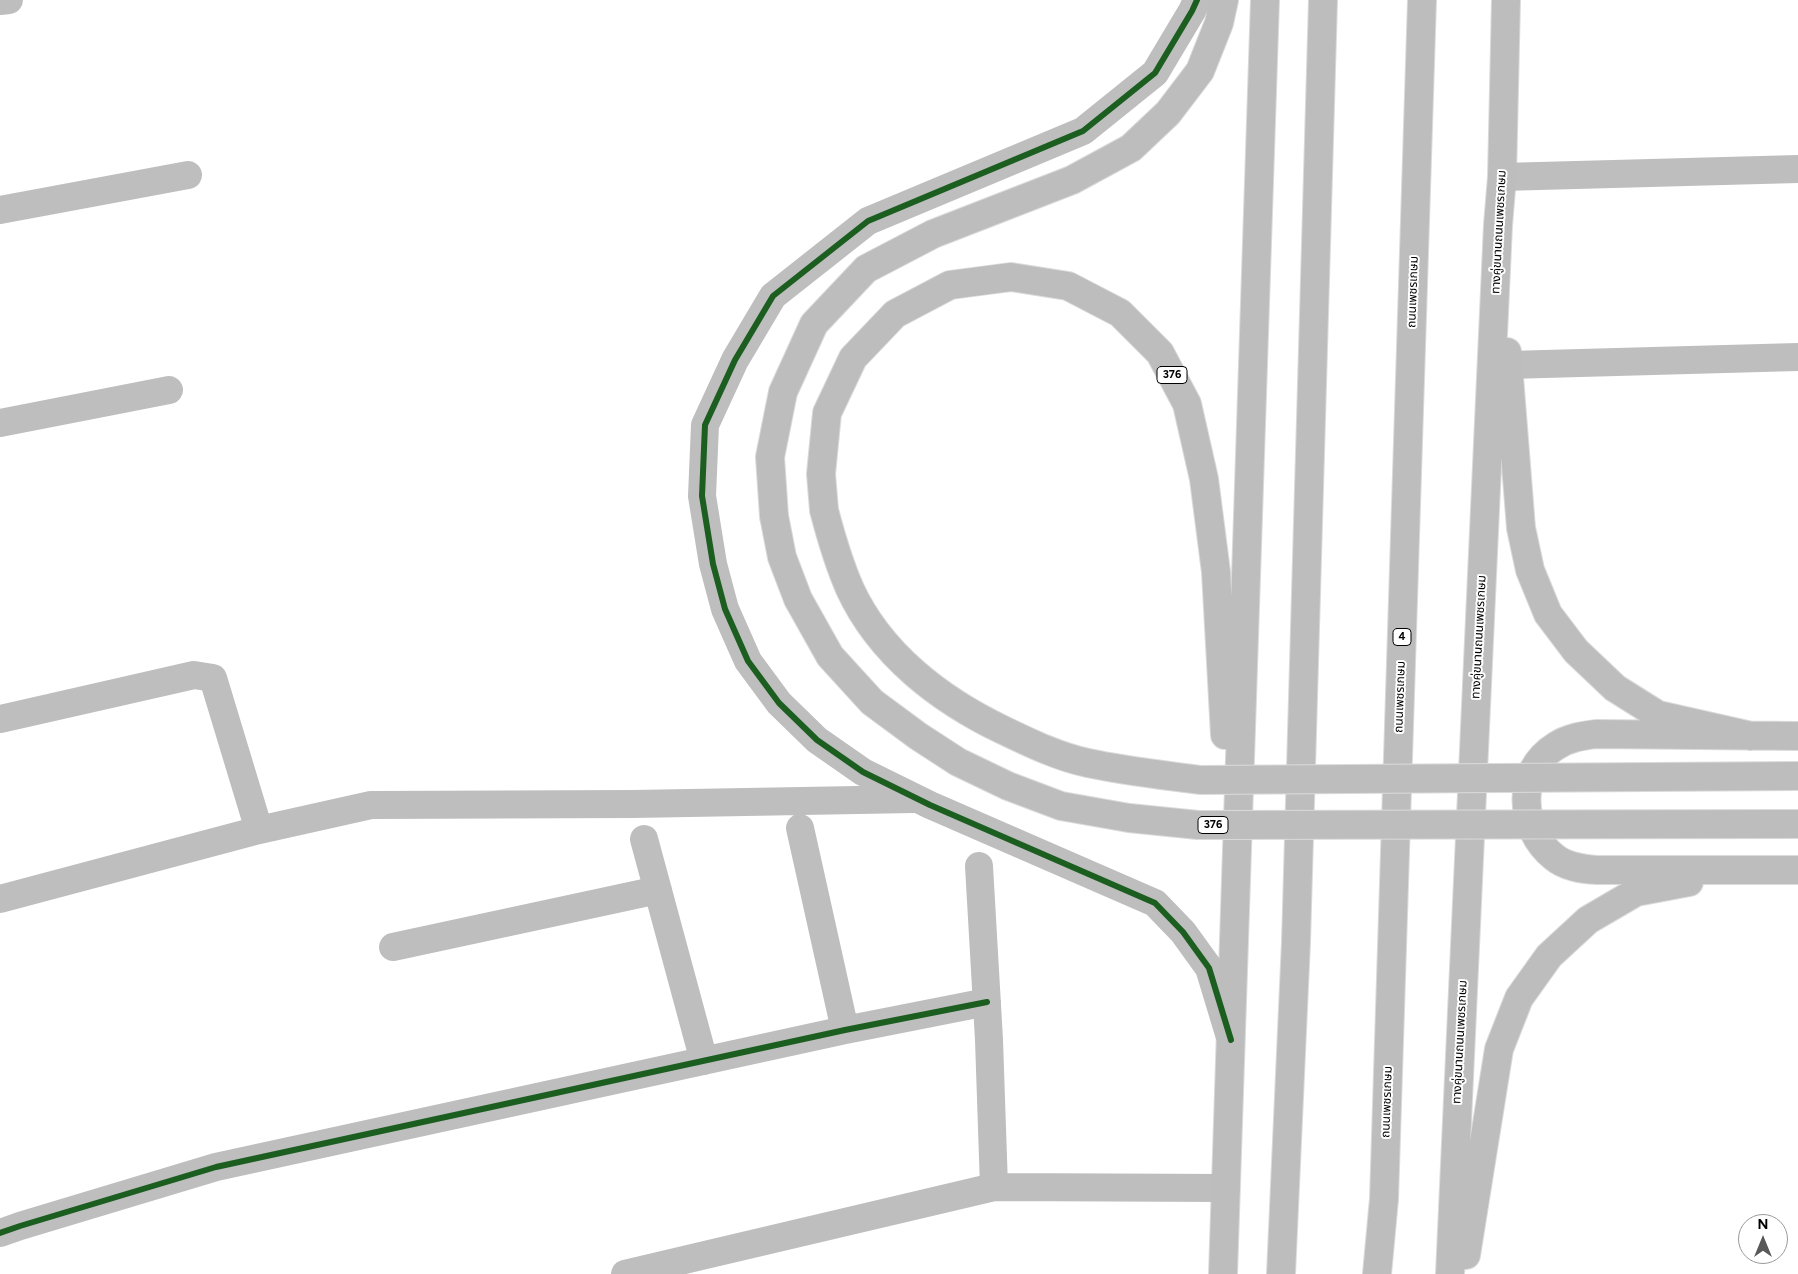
<!DOCTYPE html>
<html>
<head>
<meta charset="utf-8">
<style>
  body { margin:0 }
  #map { position:relative; width:1798px; height:1274px; overflow:hidden; background:#fff; font-family:Figtree,sans-serif }
  canvas { display:block }
  .north { position:absolute; left:1738px; top:1214px; width:50px; height:50px; box-sizing:border-box; background:#fff; border:1px solid #999; border-radius:50%; rotate:0deg; font-size:14px; font-weight:700; line-height:20px; text-align:center; color:#000 }
  .north::after { content:''; display:block; margin:auto; width:18px; height:22px; background:#595959; clip-path:polygon(50% 0,100% 100%,50% 72%,0 100%) }
</style>
</head>
<body>
<div id="map">
<canvas width="1798" height="1274"></canvas>
<div class="north">N</div>
</div>
<script>
const context = document.querySelector('canvas').getContext('2d');
context.lineJoin = 'round';
function strokePath(path, color, width, dash) { context.strokeStyle = color; context.lineWidth = width; context.lineCap = dash ? 'butt' : 'round'; context.setLineDash(dash || []); context.stroke(path); }
function write(font, color, halo, rows, align = 'center') {
  context.font = font + ' Figtree,"Noto Sans Thai",sans-serif'; context.lineWidth = 4; context.setLineDash([]); context.textBaseline = 'middle'; context.strokeStyle = halo; context.fillStyle = color; for (const [text, x, y, turn = 0] of rows) {
    context.save(); context.translate(x, y); context.rotate((+turn || 0) * Math.PI / 180); context.textAlign = isNaN(turn) ? turn : align; if (halo) context.strokeText(text, 0, 0); context.fillText(text, 0, 0); context.restore();
  }
}
const minor = new Path2D(`
  M1197,0L1192,11L1155,73L1083,131L868,221L773,296L735,360L705,425L702,496L713,564L725,609L748,661L779,703L817,740L863,772L930,805L1155,903L1183,932L1209,968L1229,1034
  M0,1L9,0
  M1502,177L1798,169
  M0,210L188,175
  M1508,365L1798,357
  M0,423L169,390
  M0,719L194,675L213,678L259,830
  M800,828L845,1030
  M644,839L704,1061
  M979,866L989,1040L994,1187
  M0,899L259,830L371,805L633,804L914,799
  M393,947L658,890
  M0,1233L20,1226L216,1167L845,1030L987,1002
  M625,1274L994,1187L1226,1188`);
const major = new Path2D(`
  M1507,352L1521,528L1530,570L1548,614L1576,651L1615,688L1658,715L1751,736
  M824,510L821,474L827,413L853,358L895,314L950,285L1011,277L1068,286L1120,313L1160,353L1187,404L1204,479L1216,572L1225,735
  M774,516L770,457L783,392L814,324L866,269L933,234L1072,180L1131,148L1168,113L1200,71L1219,23L1224,0
  M1798,736L1596,734C1581,736 1568,738 1556,746C1515,771 1519,829 1554,857C1566,867 1582,869 1597,870H1798
  M1466,1255L1499,1049L1519,998L1549,956L1588,920L1636,892L1689,882
  M1223,1274L1265,0
  M1450,1274L1498,225L1502,177L1506,0`);
const highway = new Path2D(`
  M1281,1274L1296,942L1323,0
  M1377,1274L1384,1199L1422,0`);
const majorBridge = new Path2D(`
  M824,510C831,537 839,564 850,589C880,654 940,700 1003,730C1030,743 1059,757 1088,763C1125,771 1163,775 1200,780L1798,776
  M774,516L782,557L798,599L830,656L872,702L918,736L958,762L1008,786L1061,806L1129,818L1198,825L1798,824`);
const cycleway = new Path2D(`
  M1197,0L1192,11L1155,73L1083,131L868,221L773,296L735,360L705,425L702,496L713,564L725,609L748,661L779,703L817,740L863,772L930,805L1155,903L1183,932L1209,968L1231,1040
  M0,1233L20,1226L216,1167L845,1030L987,1002`);
const shields = [
  [1172,375,30],
  [1402,637,18],
  [1213,825,30]
];
const shieldNames = [
  ["376",1172,375],
  ["4",1402,637],
  ["376",1213,825]
];
const streetNames = [
  ["ทางคู่ขนานถนนเพชรเกษม",1499,232,-87],
  ["ถนนเพชรเกษม",1413,292,-88],
  ["ทางคู่ขนานถนนเพชรเกษม",1479,637,-87],
  ["ถนนเพชรเกษม",1400,697,-88],
  ["ทางคู่ขนานถนนเพชรเกษม",1460,1042,-87],
  ["ถนนเพชรเกษม",1387,1102,-88]
];
strokePath(major, '#dbdbdb', 30);
strokePath(highway, '#dbdbdb', 30);
strokePath(minor, '#bebebe', 28);
strokePath(major, '#bdbdbd', 28);
strokePath(highway, '#bdbdbd', 28);
strokePath(majorBridge, '#dbdbdb', 30, []);
strokePath(majorBridge, '#bdbdbd', 28);
strokePath(cycleway, '#1b5e20', 6);
for (const [x, y, w] of shields) { const box = new Path2D(); box.roundRect(x - w / 2, y - 8.5, w, 17, 4); context.fillStyle = '#fff'; context.fill(box); strokePath(box, '#000', 1); }
write('bold 11px', '#000', null, shieldNames);
write('12px', '#000', '#fff', streetNames);
</script>
</body>
</html>
